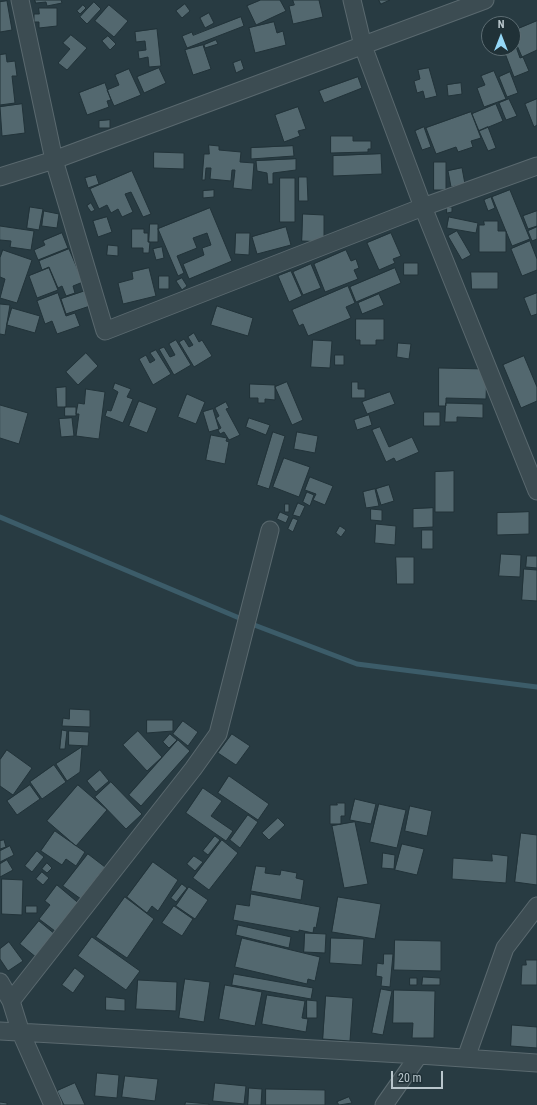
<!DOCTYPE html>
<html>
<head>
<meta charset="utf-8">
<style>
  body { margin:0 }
  #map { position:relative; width:537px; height:1105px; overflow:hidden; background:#283b42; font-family:"Roboto Condensed",sans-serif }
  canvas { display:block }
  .north { position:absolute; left:481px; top:16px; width:40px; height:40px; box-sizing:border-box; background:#203137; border:1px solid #5d6d73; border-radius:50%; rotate:0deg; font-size:11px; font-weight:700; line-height:16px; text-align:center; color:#b9c6cc }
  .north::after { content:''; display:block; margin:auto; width:14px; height:18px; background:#94d7f6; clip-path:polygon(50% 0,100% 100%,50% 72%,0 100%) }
  .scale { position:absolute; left:391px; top:1071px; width:52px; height:18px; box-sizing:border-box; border:2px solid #b9c6cc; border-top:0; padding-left:5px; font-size:12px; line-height:14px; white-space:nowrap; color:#b9c6cc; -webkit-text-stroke:3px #203137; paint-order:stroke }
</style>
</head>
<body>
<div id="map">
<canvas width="537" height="1105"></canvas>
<div class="north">N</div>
<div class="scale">20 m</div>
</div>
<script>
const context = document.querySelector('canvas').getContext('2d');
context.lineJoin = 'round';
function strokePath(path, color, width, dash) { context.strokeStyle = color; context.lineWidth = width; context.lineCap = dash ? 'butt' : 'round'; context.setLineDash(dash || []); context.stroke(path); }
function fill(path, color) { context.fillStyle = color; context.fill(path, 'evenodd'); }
const stream = new Path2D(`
  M0,517L244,620
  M249,623L357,664L537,687`);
const building = new Path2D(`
  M35,0H61L62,3L47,6L46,2L36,3Z
  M261,0H280L286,11L256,25L247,6Z
  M293,0H319L323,17L293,24L289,6L294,5Z
  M379,0H390L381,4Z
  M7,1L12,30L0,32V2Z
  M94,2L101,9L87,24L80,17Z
  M185,4L190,11L182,18L176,11Z
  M83,5L86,8L80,14L77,11Z
  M109,5L128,21L114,37L95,21Z
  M39,8H57V26L39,28V22H34V14H39Z
  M209,13L214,23L205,28L200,18Z
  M241,17L244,26L187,48L182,36L192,32L193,35Z
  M537,21V50L522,57L513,36V31Z
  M274,22L277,33L283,31L286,45L255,53L249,28Z
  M157,29L161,66L149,67L148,57L139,59L138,51L146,50L145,41L136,42L135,32Z
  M71,35L87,48L67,70L58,63L70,49L63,43Z
  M108,36L116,44L110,50L102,41Z
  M216,40L218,44L205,48L204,45Z
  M514,41L520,58L523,57L529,71L514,77L503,48H513Z
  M203,45L211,69L193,75L185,50Z
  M6,54L7,62L15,61L17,76H12L15,103L0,105V55Z
  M241,60L244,69L236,73L233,63Z
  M159,68L166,83L144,93L137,77Z
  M429,68L437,96L425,99L423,91L417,93L414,81L420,79L418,70Z
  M129,69L141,95L114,106L107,90L119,85L115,75Z
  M494,71L506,99L484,107L477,88L485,85L481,76Z
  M510,72L518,93L507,97L499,77Z
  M358,77L362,88L324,103L319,91Z
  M105,83L111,100L107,101L109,107L87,115L79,93Z
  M461,83L462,94L448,96L447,85Z
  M509,99L517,116L506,120L499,103Z
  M537,99V125L534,127L525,104Z
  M22,104L25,133L2,136L0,107Z
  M496,104L503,121L479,131L472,114Z
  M298,107L306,129L298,131L300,136L284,142L275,115Z
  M471,112L481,138L471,141L473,147L458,152L456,147L436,154L426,128Z
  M110,120V128H99V121Z
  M424,127L431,147L422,150L415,131Z
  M488,127L496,148L488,151L479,131Z
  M331,136H353V141H371V149H368V152L331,153Z
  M209,145L219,146V150L241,152L240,162L254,163L252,190L233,188L235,170H232L231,181L210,179L211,168H206L205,180H202L204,154H209Z
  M293,146L294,156L251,159V148Z
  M154,152L184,153V169L154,168Z
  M381,154L382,174L333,176V156Z
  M296,159V170L273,173V184H268L267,173L257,171L256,161Z
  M434,162H446V190H434Z
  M462,168L465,184L451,187L448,171Z
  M132,171L151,214L143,217L131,192L125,194L133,212L122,217L118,209L111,213L107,205L99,209L90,189Z
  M96,175L99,184L88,188L85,178Z
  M299,177H307L308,201H299Z
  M280,178H295V222H280Z
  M214,190V197L203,198V191Z
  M510,190L530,239L512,246L492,197Z
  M491,197L495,208L488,211L484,200Z
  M91,203L95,210L91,212L87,206Z
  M30,207L43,209L39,230L27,228Z
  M447,207H452V212L447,213Z
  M210,208L232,261L189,279L183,264L204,255L202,248L211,245L207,233L193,238L197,248L177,256L184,273L178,276L158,229Z
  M44,211L59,214L57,228L42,226Z
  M537,211V226L528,229L523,216Z
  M303,214L324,215V242L302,241Z
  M107,217L112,232L98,237L93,221Z
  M449,217L478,223L476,233L447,228Z
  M484,221H498V231H506V252H479V225H484Z
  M150,224H158V242H149Z
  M0,226L34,231L31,250L10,247L11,241L0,240Z
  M286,227L291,245L257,254L252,237Z
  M537,227V239L532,241L528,231Z
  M132,229H144V233H148V242H150L149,253H143V248H132Z
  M457,231L471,255L462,260L448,236Z
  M62,233L68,248L38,260L34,250L45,245L43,241Z
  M236,233H250L249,255L235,254Z
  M391,233L401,256L393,259L395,263L379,270L367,243Z
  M530,241L537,259V270L522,276L511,249Z
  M108,245L118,246V256L107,255Z
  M162,247L164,258L156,260L153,249Z
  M69,249L83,282L73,286L75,293L66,296L62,286L58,288L49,267L42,270L39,261Z
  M3,250L32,260L17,303L0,298L5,279L0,277V258Z
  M346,250L351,261L356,259L359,268L354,270L358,279L325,292L314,264Z
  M404,263H418V275H404Z
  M311,264L321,288L303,295L293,272Z
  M49,268L58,290L37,298L29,276Z
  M149,268L156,296L123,304L118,283L133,279L132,272Z
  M395,268L401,283L356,302L350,287Z
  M291,271L302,296L289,302L278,276Z
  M471,272H498V289H472Z
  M159,276H169V289H159Z
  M182,278L187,286L182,290L176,281Z
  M348,286L355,303L346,307L351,318L308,336L303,324L299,326L292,310Z
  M85,291L90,306L66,314L61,299Z
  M58,293L66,316L75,313L80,326L57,334L52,321L45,324L37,301Z
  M537,293V314L531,316L524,298Z
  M379,294L384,305L362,314L358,303Z
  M0,304L10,305L5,335L0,334Z
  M217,306L253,318L248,336L211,325Z
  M12,308L40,316L35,333L7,325Z
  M356,319H384V340H376V345H360V340H356Z
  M194,333L199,342L202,340L212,356L194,367L179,342L184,339L189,347L193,345L188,337Z
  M176,340L191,365L174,375L159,349L164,347L170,357L175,355L169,344Z
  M313,340L332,341L330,368L311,367Z
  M398,343L411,344L409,359L397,357Z
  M156,350L171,374L153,385L139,359L146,355L150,363L155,360L150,353Z
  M86,353L98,366L78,385L66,372Z
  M335,355H344V365H335Z
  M524,356L537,387V401L521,408L503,365Z
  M439,368L487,369L486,399L446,398V406H439Z
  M287,382L303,420L292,425L275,387Z
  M352,382H358V389H365V398H352Z
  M115,383L131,389L127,397L133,399L123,423L105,416L107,410L111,411L118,392L113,389Z
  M250,384L275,385V400L265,399V403H258V398H250Z
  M66,387V407H57L56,388Z
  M86,389L105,392L99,439L76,436L79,414H76L78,403L84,404Z
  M390,392L395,404L367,414L362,402Z
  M187,394L205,402L196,424L178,417Z
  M139,401L157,408L147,433L129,426Z
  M226,402L229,408L226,409L240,435L229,440L224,432L220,434L218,430L221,428L216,418L219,416L215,408Z
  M446,403L483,404V418L457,417V422H445Z
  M0,405L28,413L19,444L0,438Z
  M65,407H76V416H65Z
  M213,409L219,429L209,432L203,412Z
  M424,412H440V426H424Z
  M369,415L372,425L357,430L354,420Z
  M72,418L74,436L61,437L59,419Z
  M249,418L270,425L266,435L246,427Z
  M380,427L389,447L412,437L419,452L396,462L394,458L386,462L372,430Z
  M273,432L285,436L269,489L257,485Z
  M297,432L318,436L315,453L294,449Z
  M211,435L227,438L226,441L229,442L225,464L206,460Z
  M284,458L310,467L299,497L273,487Z
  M454,471V512H435V472Z
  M310,477L333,486L325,505L313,500L316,494L305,490Z
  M389,485L394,501L381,505L376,489Z
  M375,489L379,506L366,508L363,492Z
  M307,492L314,495L310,506L303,502Z
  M298,503L305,506L300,517L293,515Z
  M285,504H289V512H285Z
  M433,508V527L413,528V509Z
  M371,509L382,510V521L371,520Z
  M280,512L289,516L286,523L277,519Z
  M529,512V534L497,535V513Z
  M293,518L298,520L293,532L288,529Z
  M376,524L396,526L395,545L375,543Z
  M340,526L346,530L341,537L336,533Z
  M422,530H433V549H422Z
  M501,554L521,555L520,577L499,576Z
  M527,556H537V568L526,567Z
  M396,557H414V584H397Z
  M524,569L537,570V601L522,600Z
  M70,709L90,710V727L62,726L63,718L69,719Z
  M147,720H173V731L147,733Z
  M183,721L198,732L188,746L173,734Z
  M62,730L67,731L65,749H60Z
  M69,731L89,732L88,746L69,745Z
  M138,731L162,757L147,771L123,745Z
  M170,734L177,740L169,748L163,742Z
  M232,734L250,746L236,765L218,753Z
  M178,740L190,751L141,806L129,795Z
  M82,747L80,772L67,781L56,764Z
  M7,750L32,768L13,795L0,786V760Z
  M54,765L66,782L42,799L30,782Z
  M100,770L109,781L96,792L87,781Z
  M229,776L269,804L258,820L218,793Z
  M111,782L142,814L126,829L95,797Z
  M30,785L40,799L17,815L7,801Z
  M78,785L107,810L76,846L47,821Z
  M203,788L222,801L211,816L233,831L226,841L186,813Z
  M355,799L376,804L371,824L350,820Z
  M337,803H345V816H341V824H330V805H337Z
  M379,804L406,810L397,848L370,842Z
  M410,806L432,811L427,836L405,831Z
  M248,815L258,822L240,848L230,840Z
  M278,818L285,825L269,840L262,833Z
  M355,822L368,884L344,888L332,826Z
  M55,831L85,852L76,866L66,859L62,865L41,851Z
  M521,833L537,835V885L515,882Z
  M215,836L220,840L208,855L203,851Z
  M4,840L6,847L0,849V841Z
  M222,840L238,853L209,890L193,878Z
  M402,844L424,849L417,875L395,870Z
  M10,846L14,855L0,862V851Z
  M37,851L44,857L32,872L25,866Z
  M383,853L395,855L394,869L382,868Z
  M88,854L105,867L81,899L63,886Z
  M492,854L508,856L506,883L452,879L453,858L492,861Z
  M194,856L203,862L195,871L187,864Z
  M7,860L13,870L0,877V864Z
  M153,862L178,880L158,911L152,906L147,913L127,897Z
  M47,863L52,868L47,873L42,869Z
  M256,866L266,867L265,873L280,875L281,870L297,873L296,878L304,880L301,900L251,891Z
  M42,872L49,878L43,885L36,879Z
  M2,879L23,880L22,915L2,914Z
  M182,884L187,888L176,902L171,898Z
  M57,885L82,906L59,934L39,919L50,905L45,901Z
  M189,887L208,900L195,919L176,906Z
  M251,894L320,907L316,928L314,927L313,933L299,930V932L233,920L236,904L249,906Z
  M125,897L154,919L127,958L96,937Z
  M338,897L381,904L375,939L332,932Z
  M26,906H37V913H26Z
  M174,906L193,919L182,936L162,923Z
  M39,921L56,935L37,958L20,944Z
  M238,925L291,937L289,948L236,935Z
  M305,933L326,934L325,953L304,952Z
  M92,937L140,971L126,990L78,956Z
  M242,938L320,957L315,981L308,979L307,984L235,967Z
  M331,938L364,939L362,965L330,963Z
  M395,940L441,941V971L394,970Z
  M9,942L23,961L8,971L0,959V949Z
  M384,954H393L390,987L381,986L382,977L376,976L377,963L383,964Z
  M526,960H537V985H521L522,965H526Z
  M75,968L85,976L73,993L62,985Z
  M234,974L313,988L311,999L232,985Z
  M423,977L440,978V985H422Z
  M410,978H417V985H410Z
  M185,979L210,982L204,1022L179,1018Z
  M138,980L177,982L176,1011L136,1009Z
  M225,985L262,992L255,1026L219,1019Z
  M381,989L392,991L383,1035L372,1033Z
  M394,990L435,991L434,1038H412L413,1023H393Z
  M267,995L305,1001L302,1018L308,1019L306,1032L262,1024Z
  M326,996L353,998L350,1041L323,1039Z
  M106,997L125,999V1011L106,1010Z
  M307,1000L317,1001V1018H307Z
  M512,1025L537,1027V1048L511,1046Z
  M97,1073L119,1075L117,1098L95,1096Z
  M125,1076L158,1079L155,1101L122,1097Z
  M75,1083L85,1105H64L57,1091Z
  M215,1083L246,1086L244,1104L213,1101Z
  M249,1088L262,1089L261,1105H248Z
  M266,1089L325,1090V1105H266Z
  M349,1097L352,1103L339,1105L337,1102Z
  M0,1102L7,1103V1105H0Z
  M186,1102L209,1104V1105H185Z`);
const street = new Path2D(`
  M20,0L54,160L105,331L423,207L537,166
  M352,0L363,46L423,207L537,491
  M0,177L54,160L485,0
  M0,982L11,1001L21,1033L53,1105
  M11,1001L193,769L218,734L270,530
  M0,1031L419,1055L537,1063
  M466,1058L505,948L537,906
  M384,1105L419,1055`);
strokePath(stream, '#3c5c69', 5);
fill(building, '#53686f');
strokePath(building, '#223339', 1);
strokePath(street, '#5a696f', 19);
strokePath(street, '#3c4c52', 17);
</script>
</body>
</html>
